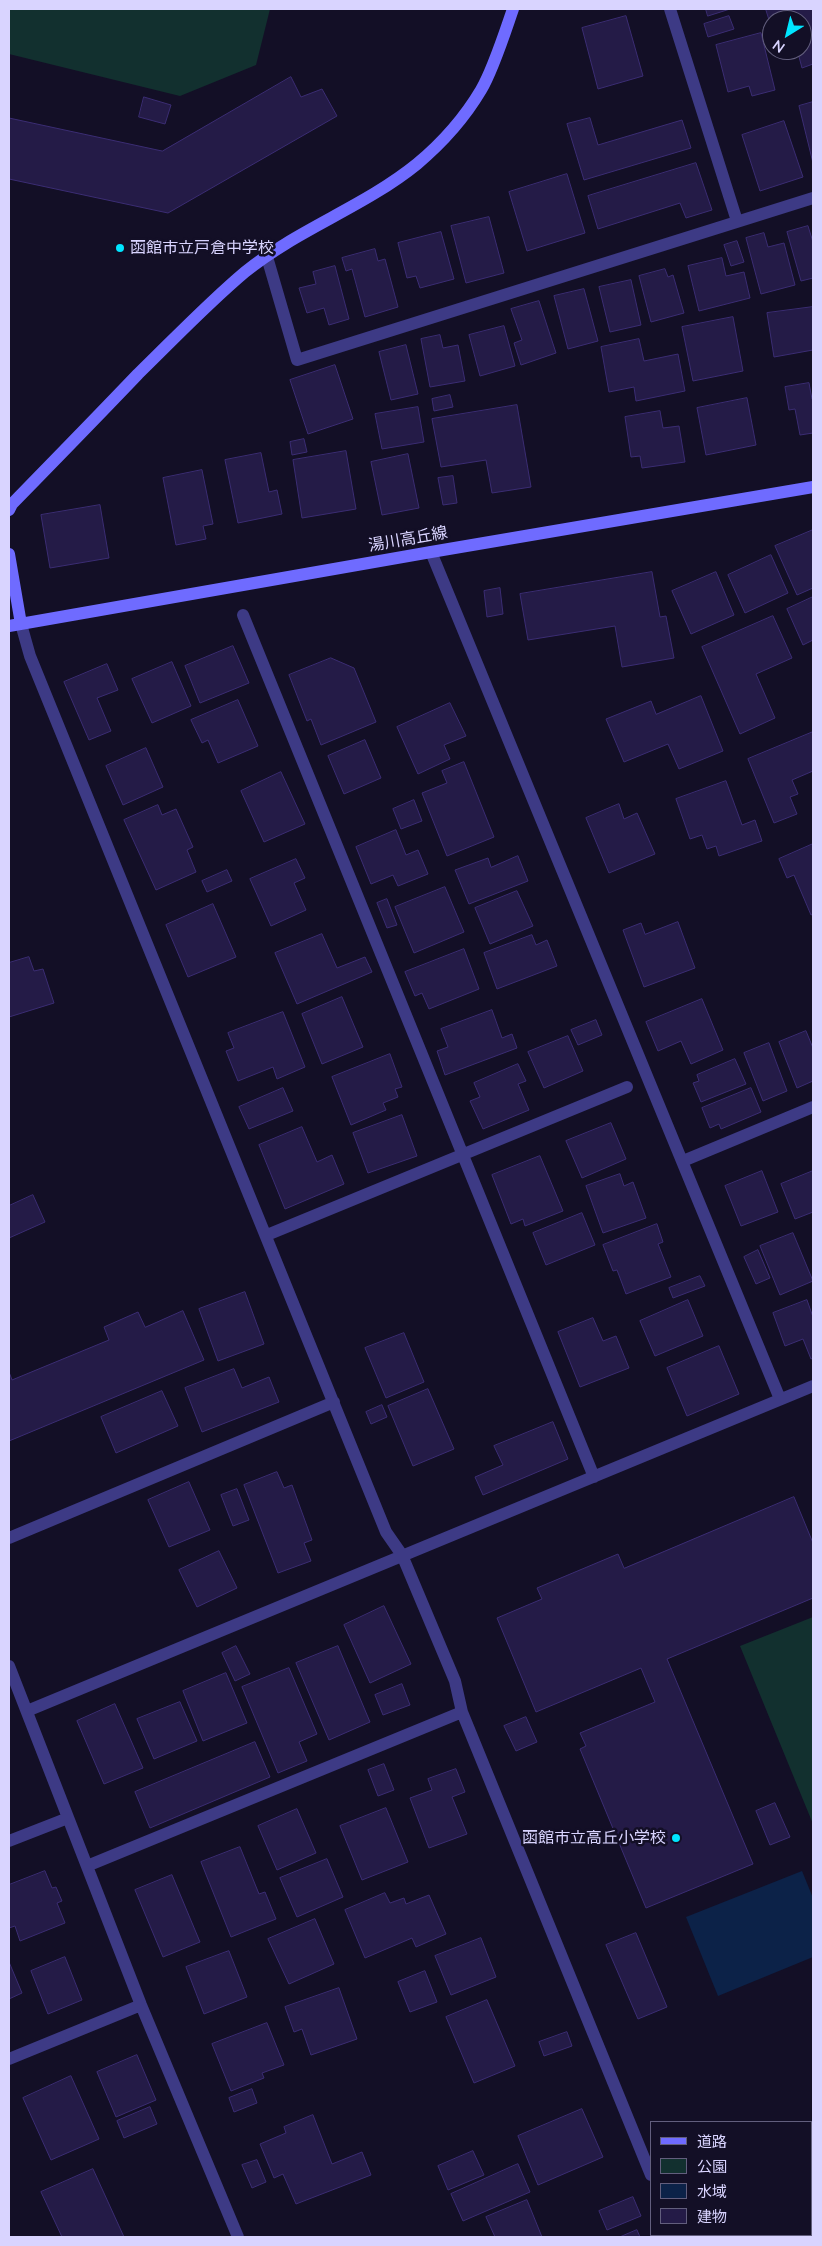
<!DOCTYPE html>
<html>
<head>
<meta charset="utf-8">
<style>
  body { margin:0 }
  #map { position:relative; width:822px; height:2246px; overflow:hidden; background:#130f26; font-family:Lato,"Noto Sans JP",sans-serif }
  canvas { display:block }
  .frame { position:absolute; inset:0; border:10px solid #d9d4ff; pointer-events:none }
  .legend { position:absolute; left:650px; top:2121px; width:162px; height:115px; box-sizing:border-box; background:#130f26; border:1px solid #625e7d; margin:0; padding:6px 9px; list-style:none; font-size:15px; color:#d9d4ff }
  .legend li { display:flex; align-items:center; gap:10px; height:25px }
  .legend b { width:25px; border:1px solid #625e7d }
  .north { position:absolute; left:762px; top:10px; width:50px; height:50px; box-sizing:border-box; background:#130f26; border:1px solid #625e7d; border-radius:50%; rotate:216deg; font-size:14px; font-weight:700; line-height:20px; text-align:center; color:#d9d4ff }
  .north::after { content:''; display:block; margin:auto; width:18px; height:22px; background:#00e5ff; clip-path:polygon(50% 0,100% 100%,50% 72%,0 100%) }
</style>
</head>
<body>
<div id="map">
<canvas width="822" height="2246"></canvas>
<div class="frame"></div>
<ul class="legend">
<li><b style="height:6px;background:#6f6bff"></b>道路</li>
<li><b style="height:14px;background:#12302f"></b>公園</li>
<li><b style="height:14px;background:#0c2248"></b>水域</li>
<li><b style="height:14px;background:#241b47"></b>建物</li>
</ul>
<div class="north">N</div>
</div>
<script>
const context = document.querySelector('canvas').getContext('2d');
context.lineJoin = 'round';
function fill(path, color) { context.fillStyle = color; context.fill(path, 'evenodd'); }
function strokePath(path, color, width, dash) { context.strokeStyle = color; context.lineWidth = width; context.lineCap = dash ? 'butt' : 'round'; context.setLineDash(dash || []); context.stroke(path); }
function write(font, color, halo, rows, align = 'center') {
  context.font = font + ' Lato,"Noto Sans JP",sans-serif'; context.lineWidth = 5; context.setLineDash([]); context.textBaseline = 'middle'; context.strokeStyle = halo; context.fillStyle = color; for (const [text, x, y, turn = 0] of rows) {
    context.save(); context.translate(x, y); context.rotate((+turn || 0) * Math.PI / 180); context.textAlign = isNaN(turn) ? turn : align; if (halo) context.strokeText(text, 0, 0); context.fillText(text, 0, 0); context.restore();
  }
}
const green = new Path2D(`
  M9,9H270L256,65L180,96L9,54Z
  M813,1617V1824L740,1646Z`);
const water = new Path2D(`
  M802,1871L813,1898V1957L718,1996L686,1917Z`);
const building = new Path2D(`
  M706,9H730L708,16Z
  M766,9H813V64L802,68L798,53L781,58L778,50H802V20H772V29Z
  M626,16L643,76L598,89L582,28Z
  M729,16L734,29L708,37L704,24Z
  M761,33L775,90L752,96L749,86L728,92L716,45Z
  M291,77L301,97L322,89L337,116L168,213L9,179V118L162,151Z
  M144,97L171,105L165,124L139,117Z
  M813,102V163L799,106Z
  M590,118L598,145L682,120L691,148L584,180L567,124Z
  M784,121L803,177L760,191L742,135Z
  M696,163L712,210L686,218L680,203L598,229L588,196Z
  M567,174L585,233L527,251L509,192Z
  M489,217L504,273L466,283L451,226Z
  M808,226L813,242V278L801,281L787,232Z
  M441,232L454,279L420,288L416,276L407,278L398,243Z
  M764,233L768,247L784,243L795,285L761,294L746,238Z
  M737,241L744,262L731,266L724,245Z
  M375,249L378,261L385,259L398,307L365,317L352,269L346,271L342,258Z
  M722,258L726,276L744,272L750,298L699,311L688,266Z
  M335,266L349,319L329,325L324,308L307,313L299,288L316,284L313,272Z
  M665,269L668,277L673,275L684,313L651,322L639,276Z
  M631,280L641,325L610,332L599,287Z
  M584,289L598,341L568,349L554,296Z
  M539,301L556,353L521,365L514,343L522,340L511,309Z
  M813,307V350L774,357L767,313Z
  M733,317L743,371L693,381L682,327Z
  M504,326L515,366L480,376L469,335Z
  M440,335L443,348L458,345L465,381L430,387L421,339Z
  M639,339L644,361L678,354L685,391L636,401L634,387L609,392L601,347Z
  M406,345L418,394L391,400L379,352Z
  M335,365L353,419L308,434L290,380Z
  M809,383L812,399H813V433L800,435L795,409L789,410L785,387Z
  M450,395L453,407L434,411L432,399Z
  M747,398L756,445L706,455L697,408Z
  M517,405L531,487L492,493L486,460L441,467L432,419Z
  M418,407L424,442L382,449L375,414Z
  M660,411L663,428L679,426L685,462L642,468L640,456L631,457L625,417Z
  M304,439L307,452L292,455L290,442Z
  M346,451L356,509L302,518L293,460Z
  M261,453L269,492L277,490L282,514L238,523L225,460Z
  M408,454L419,508L382,515L371,462Z
  M202,470L213,524L203,526L206,539L176,545L163,478Z
  M453,476L457,503L443,505L438,478Z
  M100,505L109,558L50,568L41,515Z
  M813,530V588L797,595L775,546Z
  M771,555L788,593L745,613L728,575Z
  M652,572L660,617L666,616L674,658L622,667L615,626L528,640L520,594Z
  M716,572L734,615L691,634L672,591Z
  M500,588L503,614L487,617L484,591Z
  M813,597V640L803,645L787,609Z
  M773,616L792,658L756,674L775,718L740,734L702,647Z
  M233,646L249,683L200,703L185,666Z
  M331,658L354,668L376,722L321,745L311,719L307,721L289,675Z
  M172,662L191,706L152,723L132,679Z
  M107,664L118,690L97,698L111,731L89,740L64,682Z
  M701,696L723,751L679,769L668,744L624,762L606,719L651,701L656,714Z
  M238,700L258,746L218,763L208,740L202,743L191,720Z
  M450,703L466,736L444,745L450,759L418,774L397,727Z
  M813,732V771L792,780L798,794L790,797L797,814L774,823L748,759Z
  M365,740L381,778L344,794L328,756Z
  M146,748L163,787L123,805L106,766Z
  M464,762L494,837L447,856L422,793L447,783L442,771Z
  M281,772L305,824L264,842L241,791Z
  M726,781L742,825L755,820L762,841L719,856L716,846L707,849L702,835L690,839L676,799Z
  M414,800L422,821L401,829L393,809Z
  M619,804L624,819L637,813L655,854L609,873L586,818Z
  M158,805L162,815L176,809L193,847L187,850L196,872L156,890L124,820Z
  M396,830L406,855L418,850L428,874L398,886L393,875L371,884L356,847Z
  M813,844V914L811,915L794,875L787,878L779,859Z
  M518,856L528,881L469,904L455,870L488,858L491,867Z
  M296,859L305,878L294,883L306,910L271,926L250,879Z
  M227,870L232,881L207,892L202,881Z
  M445,887L464,932L414,953L395,907Z
  M517,891L533,926L490,944L475,908Z
  M387,899L397,925L387,928L377,903Z
  M213,904L236,957L188,977L166,925Z
  M678,922L695,968L644,987L623,930L641,923L645,934Z
  M322,934L337,968L365,957L372,972L297,1004L275,953Z
  M532,935L536,945L547,940L557,966L497,989L484,953Z
  M464,949L479,989L429,1009L422,993L415,996L405,972Z
  M29,957L34,971L43,969L54,1003L9,1017V963Z
  M342,997L363,1047L322,1064L302,1014Z
  M702,999L723,1050L691,1064L681,1041L658,1051L646,1022Z
  M492,1010L502,1038L512,1034L517,1048L445,1075L437,1051L448,1047L441,1029Z
  M283,1012L305,1067L277,1079L273,1067L238,1081L226,1051L234,1048L228,1033Z
  M596,1020L602,1035L578,1045L571,1030Z
  M806,1031L813,1048V1081L797,1088L779,1042Z
  M568,1036L583,1071L544,1088L528,1052Z
  M769,1043L787,1091L763,1101L744,1053Z
  M390,1054L402,1087L395,1089L398,1097L383,1103L386,1110L351,1125L332,1077Z
  M735,1059L746,1084L701,1102L693,1083L699,1081L697,1075Z
  M518,1064L526,1081L518,1084L529,1110L483,1129L470,1101L480,1097L474,1083Z
  M283,1088L293,1111L249,1129L239,1107Z
  M751,1088L761,1112L721,1129L719,1124L710,1128L702,1108Z
  M402,1115L417,1156L368,1173L353,1133Z
  M611,1123L626,1159L582,1178L566,1141Z
  M302,1127L317,1162L332,1155L344,1184L285,1209L259,1145Z
  M540,1156L563,1211L525,1226L523,1219L511,1224L492,1175Z
  M762,1171L778,1212L741,1226L725,1186Z
  M813,1171V1212L795,1219L781,1184Z
  M620,1174L624,1186L633,1182L646,1218L603,1233L586,1186Z
  M33,1195L45,1222L9,1238V1206Z
  M582,1213L595,1245L546,1265L533,1233Z
  M657,1224L663,1242L658,1244L671,1277L626,1294L617,1270L613,1271L603,1245Z
  M793,1233L813,1281L780,1295L760,1246Z
  M758,1250L770,1278L756,1284L744,1257Z
  M700,1276L705,1286L673,1298L669,1288Z
  M245,1292L264,1344L218,1361L199,1309Z
  M688,1300L703,1336L655,1356L640,1321Z
  M807,1300L813,1317V1358L811,1359L803,1339L785,1346L773,1313Z
  M183,1311L204,1360L9,1441V1372L12,1380L109,1340L104,1327L138,1312L145,1327Z
  M593,1318L603,1341L616,1336L629,1368L580,1387L558,1332Z
  M404,1333L424,1382L386,1398L365,1348Z
  M719,1346L739,1394L687,1416L667,1368Z
  M234,1369L242,1388L269,1377L279,1402L202,1432L185,1388Z
  M428,1389L454,1449L413,1466L388,1406Z
  M162,1391L178,1426L116,1453L101,1417Z
  M382,1405L387,1417L371,1424L366,1412Z
  M553,1422L568,1459L483,1495L475,1477L503,1465L494,1446Z
  M277,1472L284,1488L292,1485L312,1540L304,1543L311,1561L278,1573L244,1485Z
  M189,1482L210,1530L169,1547L148,1500Z
  M237,1489L249,1520L233,1526L221,1495Z
  M794,1497L813,1543V1598L667,1659L753,1864L646,1908L580,1749L586,1746L580,1733L655,1702L641,1668L536,1712L497,1618L542,1599L537,1588L618,1554L624,1568Z
  M219,1551L237,1588L197,1607L179,1570Z
  M384,1606L411,1664L370,1683L344,1625Z
  M236,1646L250,1674L235,1681L222,1653Z
  M338,1646L370,1722L329,1740L296,1663Z
  M289,1668L317,1734L299,1742L307,1761L278,1773L242,1687Z
  M226,1673L247,1723L203,1741L183,1691Z
  M402,1684L410,1705L383,1715L375,1695Z
  M180,1702L197,1741L154,1759L137,1719Z
  M115,1704L143,1768L104,1784L77,1721Z
  M526,1717L537,1742L516,1751L504,1726Z
  M255,1742L270,1777L150,1828L135,1792Z
  M384,1764L394,1790L378,1796L368,1770Z
  M456,1769L465,1792L452,1797L467,1834L429,1848L410,1798L432,1790L428,1779Z
  M775,1803L790,1837L770,1845L756,1811Z
  M386,1808L408,1862L362,1880L340,1826Z
  M297,1809L316,1853L277,1870L258,1826Z
  M240,1847L259,1894L265,1892L276,1919L231,1937L201,1862Z
  M327,1859L343,1897L297,1917L280,1878Z
  M45,1871L52,1888L56,1887L62,1901L57,1903L65,1923L20,1941L15,1926L9,1928V1885Z
  M172,1875L200,1942L163,1957L135,1890Z
  M385,1893L390,1903L404,1898L406,1904L429,1895L446,1934L416,1947L412,1938L365,1958L345,1910Z
  M315,1919L334,1964L289,1984L268,1939Z
  M636,1933L667,2007L638,2019L606,1945Z
  M481,1938L496,1977L451,1995L435,1956Z
  M229,1951L247,1997L204,2014L186,1967Z
  M65,1957L82,2000L48,2014L31,1971Z
  M9,1962L22,1993L9,1999Z
  M425,1971L437,2002L410,2012L398,1982Z
  M339,1988L357,2039L311,2055L302,2029L294,2032L285,2007Z
  M487,2000L515,2066L474,2083L446,2017Z
  M267,2023L284,2065L262,2073L264,2078L231,2091L212,2044Z
  M567,2032L572,2046L544,2056L539,2042Z
  M137,2055L156,2100L116,2117L97,2072Z
  M71,2076L99,2139L51,2160L23,2098Z
  M252,2089L257,2103L234,2112L229,2098Z
  M150,2107L157,2124L124,2138L117,2121Z
  M582,2109L603,2157L538,2185L518,2136Z
  M313,2115L332,2164L362,2152L371,2175L296,2204L283,2174L274,2178L260,2144L286,2133L284,2127Z
  M473,2151L484,2175L448,2190L438,2166Z
  M257,2160L266,2182L252,2188L242,2165Z
  M518,2164L530,2192L463,2221L451,2194Z
  M93,2169L124,2237H62L41,2192Z
  M633,2197L641,2216L607,2230L599,2211Z
  M527,2200L542,2237H495L486,2217Z
  M637,2230L640,2237H620Z`);
const street = new Path2D(`
  M670,9L737,221
  M267,257L297,360L813,198
  M431,552L780,1399
  M243,615L594,1477
  M21,624L30,656L386,1532L402,1555L455,1681L462,1712L651,2175
  M683,1161L813,1107
  M267,1235L627,1087
  M9,1538L334,1402
  M9,1666L141,2005L238,2237
  M27,1711L813,1386
  M9,1841L68,1818
  M87,1866L462,1712
  M9,2059L141,2005
  M675,2235L676,2237`);
const secondary = new Path2D(`
  M9,510L12,504C54,461 96,418 138,374C173,340 207,304 245,272C298,229 364,207 417,164C442,143 465,117 481,90C493,70 505,32 513,9
  M9,554L21,624
  M9,626L431,552L813,487`);
const markers = [
  [120,248,5,"#00e5ff"],
  [676,1838,5,"#00e5ff"]
];
const poiNames = [
  ["函館市立戸倉中学校",130,248],
  ["函館市立高丘小学校",666,1838,"right"]
];
const streetNames = [
  ["湯川高丘線",408,539,-10]
];
fill(green, '#12302f');
fill(water, '#0c2248');
fill(building, '#241b47');
strokePath(building, '#3b2d73', 1);
strokePath(street, '#3d3a85', 12);
strokePath(secondary, '#6f6bff', 12);
for (const [x, y, r, color] of markers) { const dot = new Path2D(); dot.arc(x, y, r, 0, 2 * Math.PI); context.fillStyle = color; context.fill(dot); strokePath(dot, '#130f26', 2); }
write('16px', '#d9d4ff', '#130f26', poiNames, 'left');
write('16px', '#d9d4ff', '#130f26', streetNames);
</script>
</body>
</html>
